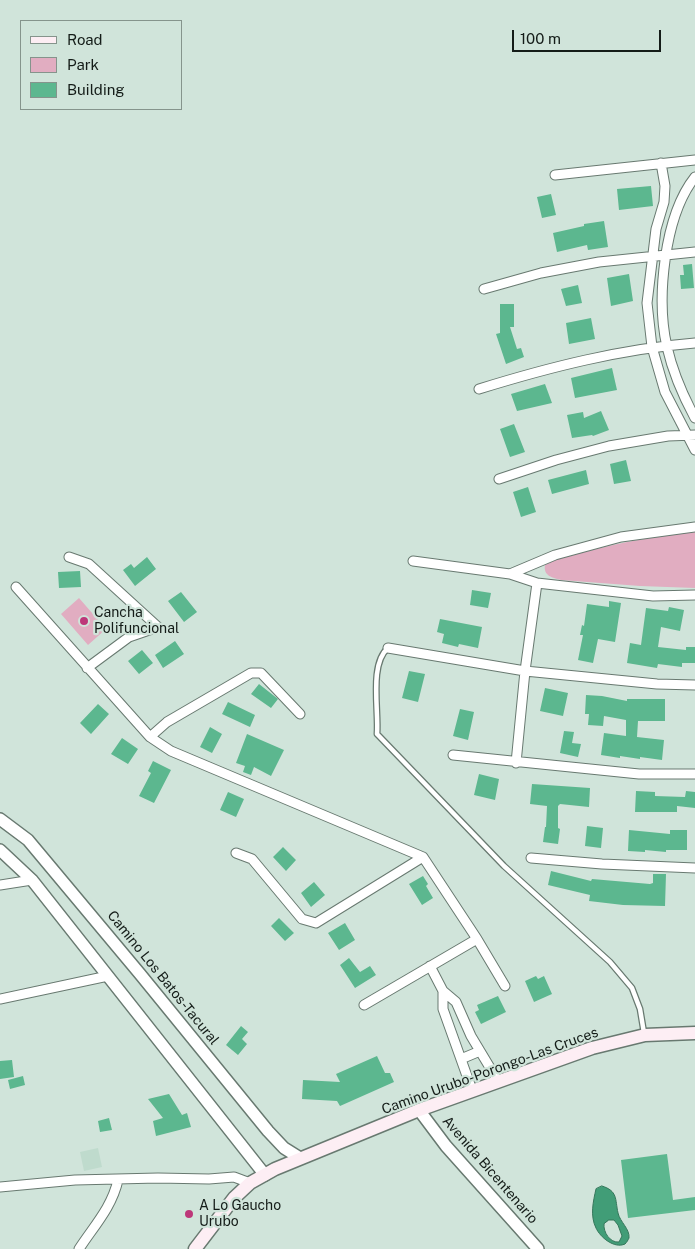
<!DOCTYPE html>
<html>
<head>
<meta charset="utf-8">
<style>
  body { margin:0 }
  #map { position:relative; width:695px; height:1249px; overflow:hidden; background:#d0e4da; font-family:"Public Sans",sans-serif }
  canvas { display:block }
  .legend { position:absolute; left:20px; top:20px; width:162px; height:90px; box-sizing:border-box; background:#d0e4da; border:1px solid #85948c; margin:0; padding:6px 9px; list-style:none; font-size:15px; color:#141c18 }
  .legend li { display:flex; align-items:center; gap:10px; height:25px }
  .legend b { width:25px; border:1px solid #85948c }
  .scale { position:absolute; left:512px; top:30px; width:149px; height:22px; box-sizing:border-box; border:2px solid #141c18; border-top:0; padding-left:6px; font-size:15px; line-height:18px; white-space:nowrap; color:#141c18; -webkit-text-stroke:4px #d0e4da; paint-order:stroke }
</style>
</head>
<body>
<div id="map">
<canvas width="695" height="1249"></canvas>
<ul class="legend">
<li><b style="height:6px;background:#fdeef4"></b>Road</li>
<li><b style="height:14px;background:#e1adc1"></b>Park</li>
<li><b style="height:14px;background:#5cb78f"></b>Building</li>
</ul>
<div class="scale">100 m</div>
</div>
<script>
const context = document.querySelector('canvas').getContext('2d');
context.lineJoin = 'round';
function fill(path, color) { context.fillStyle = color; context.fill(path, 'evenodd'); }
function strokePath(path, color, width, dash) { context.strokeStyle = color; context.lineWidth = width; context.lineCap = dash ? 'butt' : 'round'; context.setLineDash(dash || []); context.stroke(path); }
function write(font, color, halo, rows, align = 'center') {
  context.font = font + ' "Public Sans",sans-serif'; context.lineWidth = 4.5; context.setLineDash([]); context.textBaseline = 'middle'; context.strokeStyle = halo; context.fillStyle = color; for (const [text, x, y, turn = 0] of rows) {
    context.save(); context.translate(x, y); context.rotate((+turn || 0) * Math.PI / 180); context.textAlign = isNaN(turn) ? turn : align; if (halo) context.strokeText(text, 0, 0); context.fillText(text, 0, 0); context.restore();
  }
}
const built = new Path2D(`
  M98,1148L102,1167L84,1171L80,1152Z`);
const green = new Path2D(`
  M695,532V588L640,586L561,580C553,578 543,576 545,565C556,557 571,555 585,552C621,542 658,536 695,532Z
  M79,598L106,629L88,645L61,614Z`);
const water = new Path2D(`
  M602,1186C618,1191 615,1199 618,1213C620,1222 630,1229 629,1238C628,1240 627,1242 625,1244C614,1249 600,1237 596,1228C590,1216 593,1202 596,1189ZM609,1220H614L618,1225L622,1236L619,1242C610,1243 603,1232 604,1224Z`);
const building = new Path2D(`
  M651,186L653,206L619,210L617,189Z
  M551,194L556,215L542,218L537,197Z
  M604,221L608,247L588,250L587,245L557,252L553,233L584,226V224Z
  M692,264L694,288L681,289L680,275H684L683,265Z
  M629,274L633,301L611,306L607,278Z
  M578,285L582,303L566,306L561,289Z
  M500,304H514V327H510L517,349L521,348L524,357L506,364L496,334L500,333Z
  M591,318L595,339L569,344L566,323Z
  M612,368L617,390L575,398L571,378Z
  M545,384L552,403L517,411L511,394Z
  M601,411L609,430L593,436L592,435L572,438L567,415L583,412L584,418Z
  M514,424L525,452L510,457L500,429Z
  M626,460L631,481L614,484L610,464Z
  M586,470L589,484L552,494L548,480Z
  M528,487L536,512L521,517L513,492Z
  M147,557L156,569L135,586L123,570L131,564L134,568Z
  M80,571L81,587L59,588L58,572Z
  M472,590L491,593L488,608L470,605Z
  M181,592L197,612L184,622L168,601Z
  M609,601L621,603L615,642L598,639L593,663L578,660L583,635H580L582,625L584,626L587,604L609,607Z
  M669,607L684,610L680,631L661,627L658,647L686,650V647H695V663H682V667L658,664L657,668L627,663L630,643L641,645L646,608L668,611Z
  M440,619L482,627L478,648L459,644L458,647L442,643L444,634L437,632Z
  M175,641L184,654L163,668L155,655Z
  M142,650L153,663L139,674L128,661Z
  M409,671L425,674L418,702L402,698Z
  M259,684L278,699L271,708L251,694Z
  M545,688L568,693L563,716L540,711Z
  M586,695L602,696L627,701V699H665V721H638L637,737L664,740L662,760L640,757V759L620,756V758L601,755L604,733L626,736V720L604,716L603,726L588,725L589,714H585Z
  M228,702L255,715L250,727L222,714Z
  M98,704L109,714L91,734L80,723Z
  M460,709L474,712L468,740L453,736Z
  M210,727L222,734L212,753L200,747Z
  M564,731L574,732L572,743L581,744L578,757L560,753Z
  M247,734L284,750L271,776L254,767L251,775L243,772L245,766L236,763Z
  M122,738L138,749L128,764L111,754Z
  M153,761L171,770L154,803L139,796L151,773L148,771Z
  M479,774L499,779L495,800L474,795Z
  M532,784L590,788L589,807L560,804L558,806V828L560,829L558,844L543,842L545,827H546L547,806L530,804Z
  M636,791L655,792V796L685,797L686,791L695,792V808L677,806V812H635Z
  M228,792L244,799L236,817L220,810Z
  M587,826L603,828L601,848L585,846Z
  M629,830L670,834V830H687V850H666V852L645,850V852L628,851Z
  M283,847L296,860L286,871L273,857Z
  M551,871L591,881L592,879L650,884L653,883V874H666L665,906L623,905L589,901L590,895L548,885Z
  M423,876L428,884L426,886L433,898L422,905L409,884Z
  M314,882L325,895L311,907L301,893Z
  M279,918L294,933L285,941L271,926Z
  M345,923L355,940L339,950L328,933Z
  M349,958L360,972L370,966L376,975L355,988L340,965Z
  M536,976L538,979L544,976L552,994L534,1002L525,981Z
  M498,996L506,1012L481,1024L475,1012L479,1010L477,1005Z
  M241,1026L248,1032L242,1039L247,1044L238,1055L226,1045Z
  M377,1056L385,1073H390L394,1082L340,1106L337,1101L302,1099L303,1080L340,1082L336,1074Z
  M12,1060L14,1077L0,1079V1061Z
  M23,1076L25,1085L10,1089L8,1080Z
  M169,1094L182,1115L187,1113L191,1127L156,1136L153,1121L163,1118L148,1099Z
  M109,1118L112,1130L100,1132L98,1121Z
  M667,1154L673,1200L695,1197V1210L628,1218L621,1160Z`);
const service = new Path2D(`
  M388,648C369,664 379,711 377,734L379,736L504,866L610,962L632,988L640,1009L644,1033`);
const minor = new Path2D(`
  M661,163L665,186L664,202L656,229L647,303L652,347L665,392L695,450
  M555,175L695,160
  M695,177C664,216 656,299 667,347C673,373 682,394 695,418
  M484,289L541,273L599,262L695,252
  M479,389C550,367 621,349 695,343
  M499,479L556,460L609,446L668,436L695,435
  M69,557L89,564L158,627L129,637L87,668
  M413,561L510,574L537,583L653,596L695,595
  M510,574L555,555L621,537L695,527
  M16,587L150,737L171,751L423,857L477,939L505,986
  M388,648L525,671L657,684L695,685
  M150,737L167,722L251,673H261L300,714
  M453,755L639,774H695
  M516,763L525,671L537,583
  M236,853L252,859L302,919L316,923L423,857
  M531,858L602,864L695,868
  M0,885L32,880
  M430,966L443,991L456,1002L471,1036L498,1081
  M443,991V1009L472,1090
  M0,999L108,976
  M364,1005L477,939
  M461,1059L480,1051
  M0,1187L75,1180L158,1178L209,1179L234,1177L250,1183
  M79,1249C94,1226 112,1207 118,1180`);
const tertiary = new Path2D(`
  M0,819L28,840L140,974L268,1131L284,1148L300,1158
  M0,850L32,880L265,1175
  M419,1110L446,1146L538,1249`);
const secondary = new Path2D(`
  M195,1249L234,1198L250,1183L275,1169L419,1110L592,1048L645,1035L695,1033`);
const markers = [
  [84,621,5,"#bd3779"],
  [189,1214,5,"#bd3779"]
];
const poiNames = [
  ["Cancha",94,613],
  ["Polifuncional",94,629],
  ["A Lo Gaucho",199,1206],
  ["Urubo",199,1222]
];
const streetNames = [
  ["Camino Los Batos-Tacural",163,978,51],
  ["Camino Urubo-Porongo-Las Cruces",490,1071,-20],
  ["Avenida Bicentenario",490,1170,49]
];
fill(built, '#bfdbcd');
fill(green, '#e1adc1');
fill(water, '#419d77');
strokePath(water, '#34765a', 1);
fill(building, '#5cb78f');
strokePath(service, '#687970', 7);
strokePath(minor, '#687970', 11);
strokePath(tertiary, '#687970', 14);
strokePath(secondary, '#687970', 15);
strokePath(service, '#fff', 4.5);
strokePath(minor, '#fff', 9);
strokePath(tertiary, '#fff', 11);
strokePath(secondary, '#fdeef4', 12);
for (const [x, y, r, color] of markers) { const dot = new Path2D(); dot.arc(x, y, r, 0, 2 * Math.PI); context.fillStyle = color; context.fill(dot); strokePath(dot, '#d0e4da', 2); }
write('14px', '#141c18', '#d0e4da', poiNames, 'left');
write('14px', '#141c18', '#d0e4da', streetNames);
</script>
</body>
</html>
